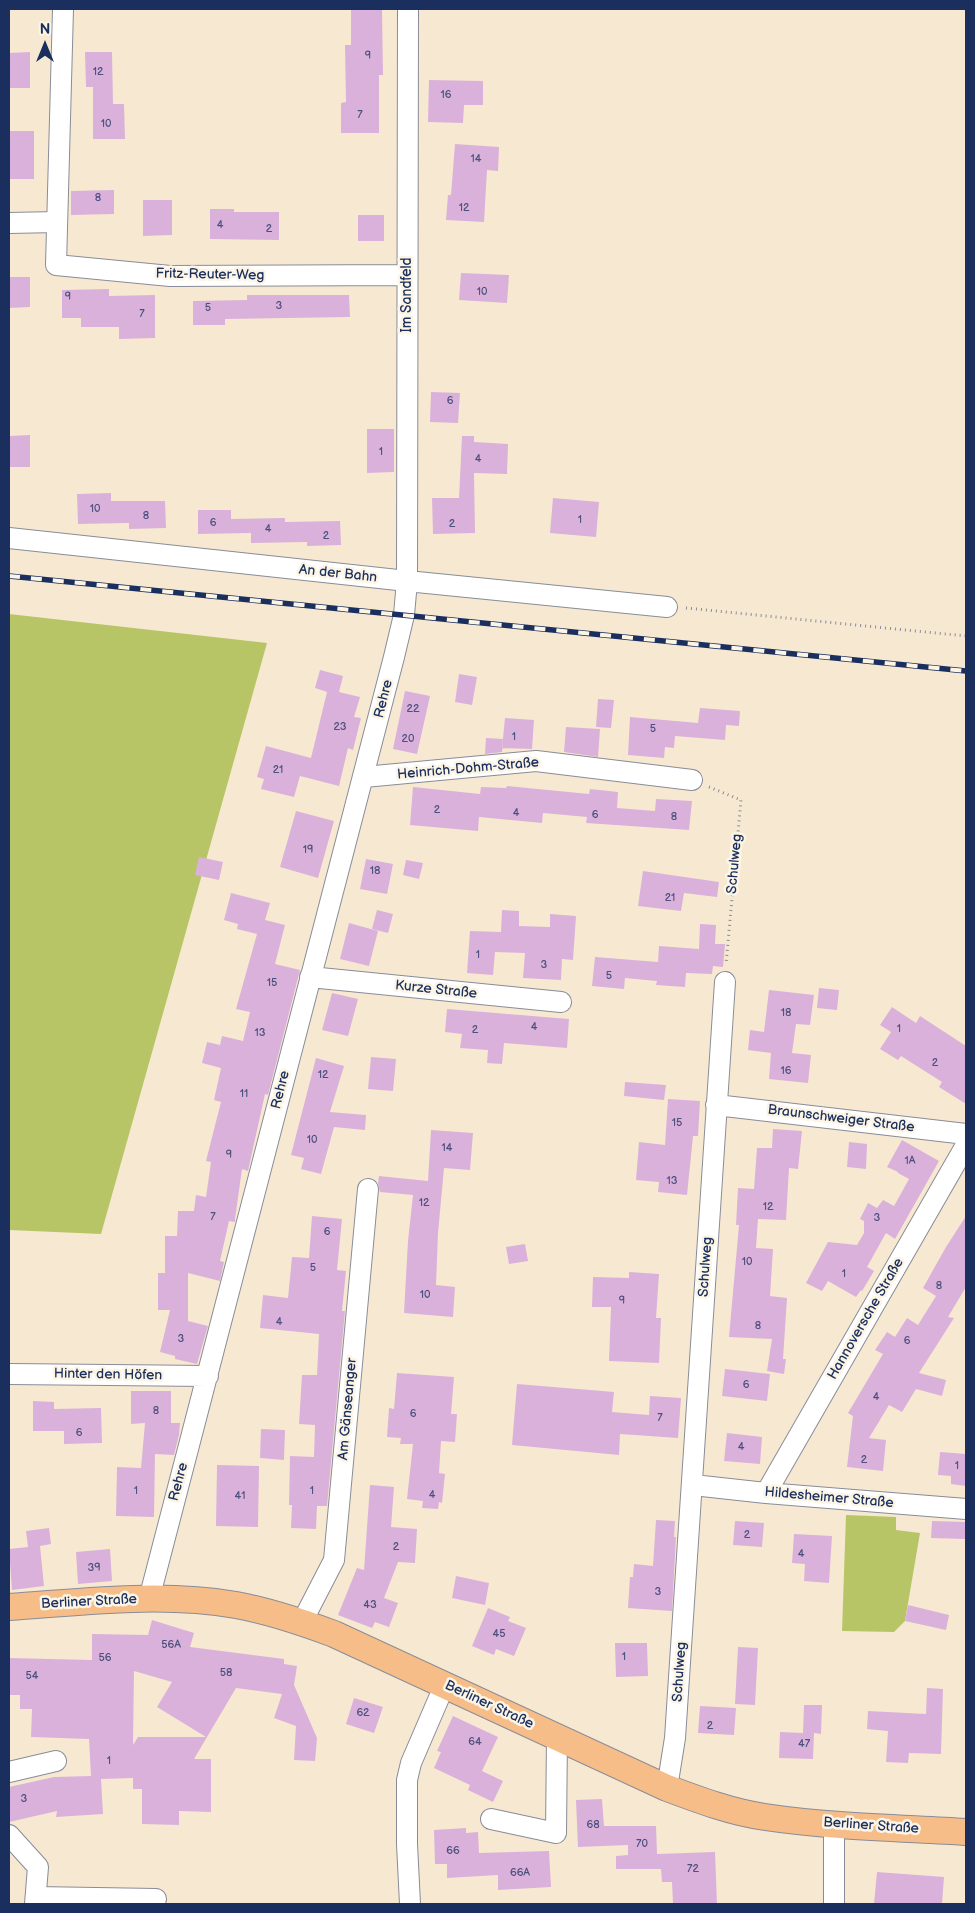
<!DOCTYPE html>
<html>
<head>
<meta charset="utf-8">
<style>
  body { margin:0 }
  #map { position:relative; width:975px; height:1913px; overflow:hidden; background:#f7e9d1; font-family:"Balsamiq Sans",sans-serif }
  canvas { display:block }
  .frame { position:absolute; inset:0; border:10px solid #1b2f5e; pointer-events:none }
  .north { position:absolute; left:20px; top:20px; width:50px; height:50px; -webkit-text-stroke:4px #fcf5e5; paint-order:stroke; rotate:0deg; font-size:14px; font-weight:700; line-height:20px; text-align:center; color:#1b2f5e }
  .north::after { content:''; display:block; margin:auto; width:18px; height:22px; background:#1b2f5e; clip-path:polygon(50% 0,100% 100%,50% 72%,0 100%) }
</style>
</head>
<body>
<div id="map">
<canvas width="975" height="1913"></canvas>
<div class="frame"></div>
<div class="north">N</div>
</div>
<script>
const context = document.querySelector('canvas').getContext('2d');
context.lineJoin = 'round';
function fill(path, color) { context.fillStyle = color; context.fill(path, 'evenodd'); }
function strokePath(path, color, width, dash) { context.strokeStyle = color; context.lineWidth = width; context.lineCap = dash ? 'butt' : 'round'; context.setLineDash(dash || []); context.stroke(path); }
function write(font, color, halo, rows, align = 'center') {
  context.font = font + ' "Balsamiq Sans",sans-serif'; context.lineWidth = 5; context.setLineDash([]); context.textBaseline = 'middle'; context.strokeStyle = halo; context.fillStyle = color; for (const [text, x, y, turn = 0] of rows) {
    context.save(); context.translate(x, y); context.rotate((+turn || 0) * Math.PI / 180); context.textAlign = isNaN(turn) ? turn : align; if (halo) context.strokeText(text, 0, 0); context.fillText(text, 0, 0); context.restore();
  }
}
const green = new Path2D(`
  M9,614L267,643L101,1234L9,1230Z
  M846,1515L896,1517V1530L920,1533L905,1621L894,1632L842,1631Z`);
const building = new Path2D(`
  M351,9H382L383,75H379V133H341V103L346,102L345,45H351Z
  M30,52V88H9V53Z
  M85,52H112L113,104H124L125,139H93V87H86Z
  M429,80L483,81V105H464L463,123L428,122Z
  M9,131H34V179H9Z
  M455,144L499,147L498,171L487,170L484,222L446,220L448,195H451Z
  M114,190V214L71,215V191Z
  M143,200H172V235L143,236Z
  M210,209H234V212H279V240L210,239Z
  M358,215H384V241H358Z
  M461,273L509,275L507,303L459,300Z
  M9,277H30V307L9,308Z
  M109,289V296L155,295V338L119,339V327H81V318H62V290Z
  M247,295H349L350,317L225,319V325H193V301L247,300Z
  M431,392L460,393L458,423L430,422Z
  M367,429H394V472L367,473Z
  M30,435V467H9V436Z
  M462,436H474V442L508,444L507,474L474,473L475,533L433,534L432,498H459Z
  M111,493V501H165L166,528L129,529V523L78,524L77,494Z
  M553,498L599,502L596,537L550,533Z
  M198,510H231V519L285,518V522L340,521L341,545L307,546V542L251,543V533L198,534Z
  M320,670L343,676L339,692L360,697L354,717L361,718L353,750L348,748L339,786L300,776L294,797L261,789L264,779L257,777L266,746L311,758L327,692L315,688Z
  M459,674L477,677L472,705L455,702Z
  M405,691L430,696L417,754L393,749Z
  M598,699L614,700L611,728L596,727Z
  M700,708L740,711L739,726L726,725L725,740L675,736L674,748L665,747L664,758L628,755L630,717L698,723Z
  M505,718L534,720L532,749L502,748Z
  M566,727L600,729L598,757L564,752Z
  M486,738L503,739L502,752L485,754Z
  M507,786L589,794L590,789L618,792L617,808L655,811L656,799L692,801L689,830L586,823L587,817L543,813L542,823L479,817L478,831L410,825L413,787L480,794L481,787L506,788Z
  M296,811L334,821L318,878L280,867Z
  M199,857L223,862L219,880L195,875Z
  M366,859L393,864L387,894L360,889Z
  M406,860L423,863L419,879L403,875Z
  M643,871L719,882L717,897L684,893L681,911L638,906Z
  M231,893L270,903L265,920L285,925L275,964L300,970L268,1095L265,1094L248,1171L242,1169L235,1219V1222L229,1221L220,1261L224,1262L220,1281L188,1273V1321L208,1326L197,1364L175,1359V1356L160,1352L170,1310H158V1273H165V1236H177L178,1211H194L196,1195L206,1197L211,1162L206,1161L221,1102L214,1100L221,1068L202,1063L207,1042L220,1045L222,1036L243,1041L250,1012L236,1009L257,934L237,929L238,924L224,920Z
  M377,910L393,914L388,933L372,929Z
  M502,910L519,911V926L550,927V914L576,916L573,960L562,959L561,980L523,978L525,953L495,952L493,975L467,973L470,931L501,932Z
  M349,923L378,931L369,966L340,959Z
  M700,924L716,925L715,944H725L723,967L713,966L712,974L686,973L685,987L656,985L657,981L625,978L624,989L592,986L595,957L658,962L659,946L699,949Z
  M819,988L839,990L837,1010L817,1008Z
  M769,990L814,995L810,1025L796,1024L792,1053L811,1055L808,1083L769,1079L771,1053L748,1050L750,1030L764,1032Z
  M332,993L358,999L348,1036L322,1030Z
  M892,1007L916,1023L920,1016L966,1046V1104L939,1087L942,1082L901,1056L898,1060L880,1049L891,1032L880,1025Z
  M447,1009L569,1019L567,1048L504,1043L502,1064L487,1063L488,1050L460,1048L462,1034L445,1032Z
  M371,1057L396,1059L393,1091L368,1089Z
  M316,1058L344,1066L330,1112L366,1115L365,1130L334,1127L321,1174L301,1169L304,1158L291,1155Z
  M625,1082L666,1085L664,1100L624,1096Z
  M668,1099L700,1101L698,1136H693L687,1195L658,1192L659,1182L636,1180L639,1142L665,1145Z
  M773,1129L802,1131L798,1169L789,1168L786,1220L758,1219L756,1248L773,1249L770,1296L787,1298L783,1359H786L784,1374L767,1371L772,1339L729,1337L739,1225H736L738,1188L754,1189L757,1148H772Z
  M431,1130L473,1133L470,1170L444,1168L438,1233L436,1285L455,1287L453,1317L404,1313L408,1241L413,1195L380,1192L378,1183L379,1176L428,1181Z
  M902,1140L939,1161L895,1239L886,1233L867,1267L874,1271L862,1291L861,1290L856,1297L828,1281L822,1291L806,1283L828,1242L857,1245L864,1233V1221L860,1219L868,1203L877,1208L883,1200L894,1206L909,1179L898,1173V1172L887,1167Z
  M849,1142L867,1144L866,1169L847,1167Z
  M312,1216L342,1219L337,1270L346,1271L342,1311H345L327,1506H317L316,1529L291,1528L292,1505H289L290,1456L314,1457L315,1425L299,1424L302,1375H317L319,1334L260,1328L263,1295L288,1298L292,1257L309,1258Z
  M966,1216V1287L948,1317L954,1318L919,1373L946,1380L942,1396L916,1389L902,1412L889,1405L869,1438L886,1440L883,1471L847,1467L853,1416L848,1413L883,1354L875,1350L887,1332L895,1337L907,1318L918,1325L936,1296L923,1288L946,1247Z
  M525,1244L528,1261L509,1264L506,1247Z
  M629,1272L659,1274L656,1318H661L659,1363L609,1361L611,1307H592L593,1277L629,1278Z
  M725,1369L770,1374L767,1401L722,1396Z
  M397,1373L454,1377L451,1414H457L455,1442L441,1441L439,1473L445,1474L442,1503L439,1502L438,1509L422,1508L423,1501L407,1499L413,1444H400L401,1438L387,1437L389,1408L394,1409Z
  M517,1384L614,1392L612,1412L649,1415L650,1396L681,1398L678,1438L620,1434L619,1455L512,1445Z
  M131,1391H171V1423H180L179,1435L174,1455L155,1454L154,1517L116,1516L117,1467L141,1468L145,1423L131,1424Z
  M33,1401L54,1402V1409L101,1408L102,1443L64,1444V1431H33Z
  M261,1429L285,1430L284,1460L260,1458Z
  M727,1433L762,1437L760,1464L724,1461Z
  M940,1452L966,1454V1486L951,1484V1476L938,1475Z
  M217,1465L259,1466L258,1527L216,1526Z
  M370,1485L394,1487L391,1527L417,1529L415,1563L398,1562L384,1598L398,1603L389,1627L375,1622L372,1628L338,1615L357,1568L364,1570Z
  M656,1520L675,1521L674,1537H676L672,1611L628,1608L630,1577H633L634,1564L653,1566Z
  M735,1521L764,1523L762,1547L733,1545Z
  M932,1521L966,1522V1539L931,1538Z
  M49,1528L51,1544L40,1546L44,1586L12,1590L9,1549L28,1547L26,1531Z
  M794,1534L832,1536L829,1583L804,1581L805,1564L792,1563Z
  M110,1549L112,1581L78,1584L76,1552Z
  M456,1576L489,1583L485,1605L452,1598Z
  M908,1605L949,1615L946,1630L905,1621Z
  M488,1608L510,1617L508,1621L526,1628L514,1656L496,1649L494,1655L472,1646Z
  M152,1620L194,1633L190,1647L284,1659V1664L297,1666L294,1685L317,1738L315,1761L294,1760L296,1726L274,1718L282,1694L236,1688L194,1759H211V1812L179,1811V1825L142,1824V1789H133V1778L101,1779L103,1814L56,1817L57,1811L9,1822V1787L54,1777L91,1776L89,1739L31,1737L32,1709H20V1695H9V1658L92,1660V1634L148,1635ZM134,1671L172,1682L157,1707L206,1737H138L133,1745Z
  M615,1643H647L648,1676L616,1677Z
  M738,1647L758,1648L755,1705L735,1704Z
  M927,1688L943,1689L941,1754L909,1753L908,1763L886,1762L888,1731L867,1729L868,1711L926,1714Z
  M354,1698L383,1707L374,1733L346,1724Z
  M804,1705H822L821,1734L814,1733L813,1759L779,1758L780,1732L803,1733Z
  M700,1706L736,1708L734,1735L698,1733Z
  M453,1716L498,1737L482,1771L503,1781L493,1802L468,1790L470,1785L434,1768L441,1752L437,1751Z
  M602,1799L604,1826H656L657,1854L715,1852L717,1904H673L672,1882H662L661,1869H616V1856L628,1855V1845L578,1847L576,1800Z
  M466,1828V1833L478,1832L479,1853L549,1851L551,1887L498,1890V1875L447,1878V1864H435L434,1830Z
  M877,1872L944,1877L942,1904H874Z`);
const path = new Path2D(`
  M686,608L966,636
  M709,787L741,800L726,964`);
const minor = new Path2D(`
  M63,9L56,265L170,276L407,275
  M9,223L57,222
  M9,538L407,581L667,607
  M364,777L536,761L692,780
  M310,977L561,1002
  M716,1105L966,1134
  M9,1374L208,1376
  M693,1485L766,1493L966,1509
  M766,1493L966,1145
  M149,1599L394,657L404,615L407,581L408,9
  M302,1622L334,1560L368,1189
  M9,1772L56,1761
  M667,1788L675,1738L725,982
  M491,1819L556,1833L557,1737
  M834,1824V1904
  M9,1835L38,1867L35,1904
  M36,1897L156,1899
  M410,1904L407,1844V1780L411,1763L445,1684`);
const major = new Path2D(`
  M9,1607C84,1602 161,1592 236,1605C269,1611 302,1622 334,1634L667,1788C699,1800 731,1812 765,1817C832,1827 900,1828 966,1832`);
const rail = new Path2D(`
  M9,576L966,671`);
const numberNames = [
  ["9",368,56],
  ["12",98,72],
  ["16",446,95],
  ["7",360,115],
  ["10",106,124],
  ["14",476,159],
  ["8",98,198],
  ["12",464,208],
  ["4",220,225],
  ["2",269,229],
  ["10",482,292],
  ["9",68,297],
  ["3",279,306],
  ["5",208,308],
  ["7",142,314],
  ["6",450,401],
  ["1",381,452],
  ["4",478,459],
  ["10",95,509],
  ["8",146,516],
  ["1",580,520],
  ["6",213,523],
  ["2",452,524],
  ["4",268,529],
  ["2",326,536],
  ["22",413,709],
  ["23",340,727],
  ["5",653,729],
  ["1",514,737],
  ["20",408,739],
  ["21",278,770],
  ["2",437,810],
  ["4",516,813],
  ["6",595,815],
  ["8",674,817],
  ["19",308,850],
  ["18",375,871],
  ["21",670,898],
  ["1",478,955],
  ["3",544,965],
  ["5",609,976],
  ["15",272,983],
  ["18",786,1013],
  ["4",534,1027],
  ["1",899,1029],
  ["2",475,1030],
  ["13",260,1033],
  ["2",935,1063],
  ["16",786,1071],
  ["12",323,1075],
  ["11",244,1094],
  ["15",677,1123],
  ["10",312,1140],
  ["14",447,1148],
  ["9",229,1155],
  ["1A",910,1161],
  ["13",672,1181],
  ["12",424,1203],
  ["12",768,1207],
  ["7",213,1217],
  ["3",877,1218],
  ["6",327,1232],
  ["10",747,1262],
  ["5",313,1268],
  ["1",844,1274],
  ["8",939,1286],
  ["10",425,1295],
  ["9",622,1301],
  ["4",279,1322],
  ["8",758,1326],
  ["3",181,1339],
  ["6",907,1341],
  ["6",746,1385],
  ["4",876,1397],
  ["8",156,1411],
  ["6",413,1414],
  ["7",660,1418],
  ["6",79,1433],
  ["4",741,1447],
  ["2",864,1460],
  ["1",957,1466],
  ["1",136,1491],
  ["1",312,1491],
  ["4",432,1495],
  ["41",240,1496],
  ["2",747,1535],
  ["2",396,1547],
  ["4",801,1554],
  ["39",94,1568],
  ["3",658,1592],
  ["43",370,1605],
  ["45",499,1634],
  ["56A",171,1645],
  ["1",624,1657],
  ["56",105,1658],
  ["58",226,1673],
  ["54",32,1676],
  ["62",363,1713],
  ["2",710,1726],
  ["64",475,1742],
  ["47",804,1744],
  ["1",109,1761],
  ["3",24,1799],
  ["68",593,1825],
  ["70",642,1844],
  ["66",453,1851],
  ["72",693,1869],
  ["66A",520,1873]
];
const streetNames = [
  ["Fritz-Reuter-Weg",210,275,1],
  ["Im Sandfeld",407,295,-90],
  ["An der Bahn",338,574,6],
  ["Rehre",384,699,-76],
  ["Heinrich-Dohm-Straße",468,769,-5],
  ["Schulweg",735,864,-85],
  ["Kurze Straße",436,990,6],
  ["Rehre",281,1090,-76],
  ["Braunschweiger Straße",841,1119,7],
  ["Schulweg",706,1267,-86],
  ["Hannoversche Straße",866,1319,-60],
  ["Hinter den Höfen",108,1375,1],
  ["Am Gänseanger",348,1409,-85],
  ["Rehre",179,1482,-75],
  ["Hildesheimer Straße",829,1498,5],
  ["Berliner Straße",89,1602,-3],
  ["Schulweg",680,1672,-86],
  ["Berliner Straße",489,1705,25],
  ["Berliner Straße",871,1826,4]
];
fill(green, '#b8c566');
fill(building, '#dab1db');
strokePath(minor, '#898c98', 22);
strokePath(major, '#898c98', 28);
strokePath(path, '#898c98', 3, [1, 4]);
strokePath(minor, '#fff', 20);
strokePath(major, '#f7bd88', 26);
strokePath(rail, '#1b2f5e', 5.5);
strokePath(rail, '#fcf5e5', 4, [11]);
write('11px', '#4b507d', null, numberNames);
write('14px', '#1b2f5e', '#fcf5e5', streetNames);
</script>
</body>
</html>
